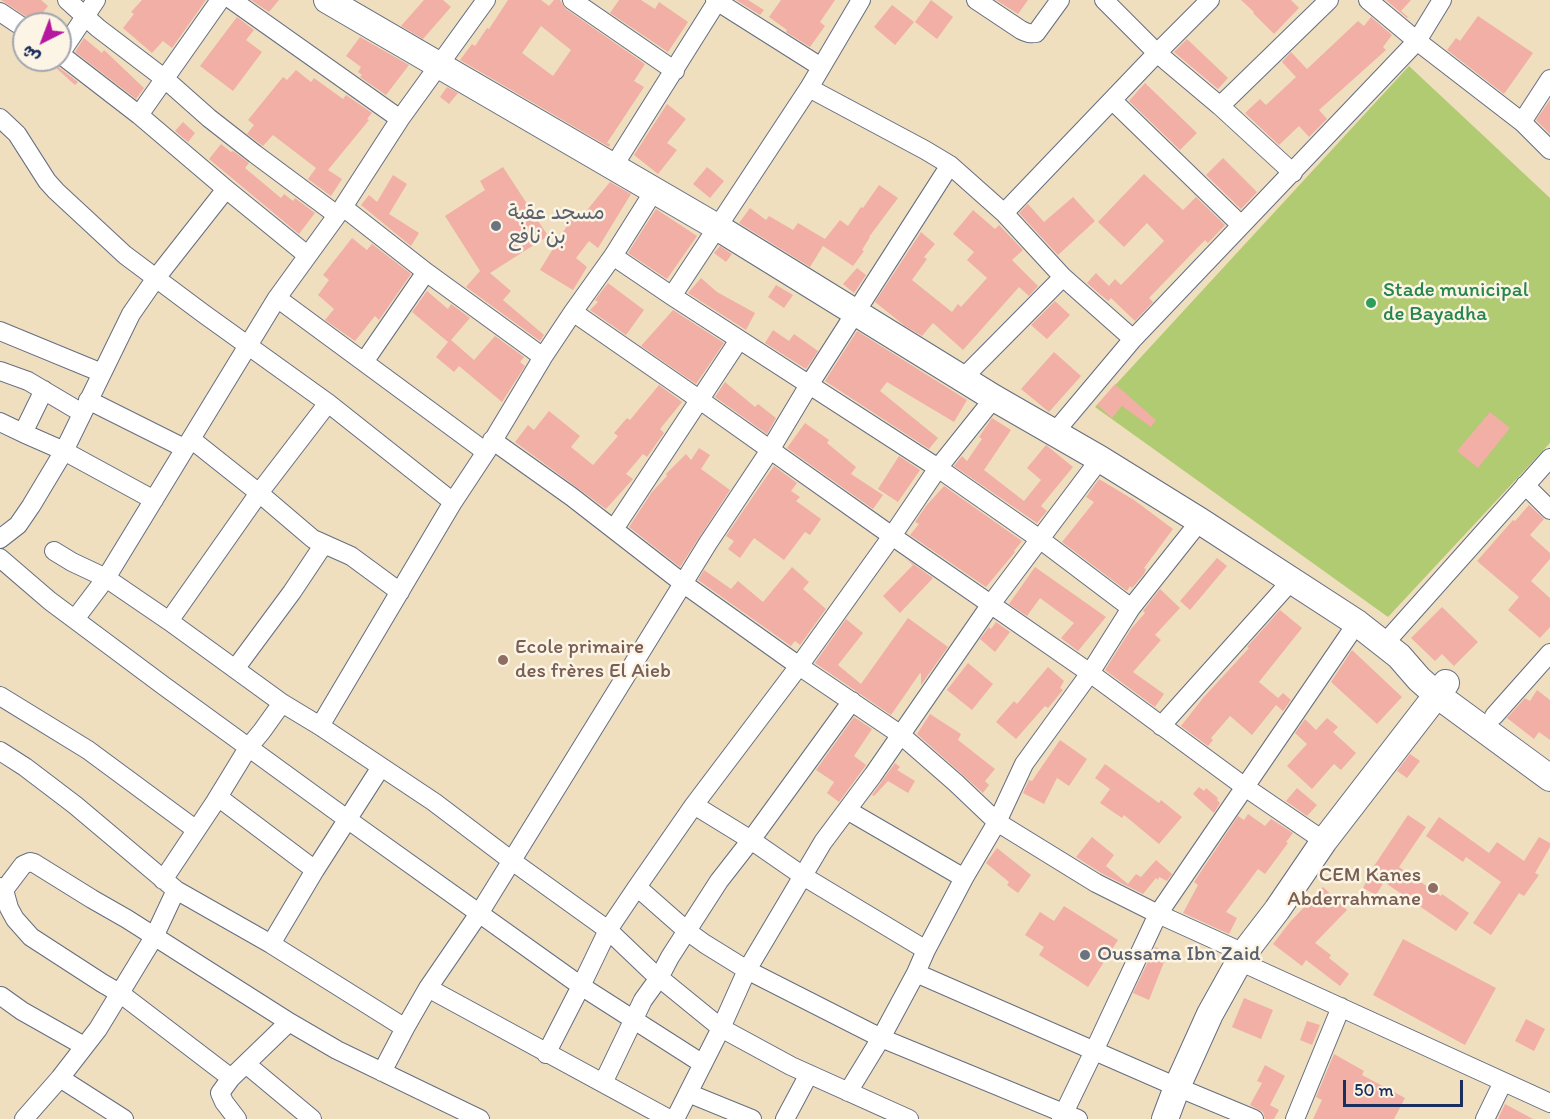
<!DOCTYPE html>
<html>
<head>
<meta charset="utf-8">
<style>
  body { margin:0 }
  #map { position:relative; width:1550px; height:1119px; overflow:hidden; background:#efdfbf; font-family:Itim,"Playpen Sans Arabic",sans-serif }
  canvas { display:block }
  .north { position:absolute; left:12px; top:12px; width:60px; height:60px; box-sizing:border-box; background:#fcf5e5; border:2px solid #a2a6af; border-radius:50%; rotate:222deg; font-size:16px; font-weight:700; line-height:24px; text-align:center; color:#1b2f5e }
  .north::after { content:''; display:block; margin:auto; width:21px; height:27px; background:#b5179e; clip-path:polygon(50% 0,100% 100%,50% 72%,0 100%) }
  .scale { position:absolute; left:1343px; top:1080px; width:120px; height:27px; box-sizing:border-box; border:3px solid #1b2f5e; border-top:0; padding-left:8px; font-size:18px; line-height:21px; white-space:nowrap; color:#1b2f5e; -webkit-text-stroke:4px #fcf5e5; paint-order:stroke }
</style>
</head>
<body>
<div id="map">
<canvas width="1550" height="1119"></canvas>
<div class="north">ش</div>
<div class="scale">50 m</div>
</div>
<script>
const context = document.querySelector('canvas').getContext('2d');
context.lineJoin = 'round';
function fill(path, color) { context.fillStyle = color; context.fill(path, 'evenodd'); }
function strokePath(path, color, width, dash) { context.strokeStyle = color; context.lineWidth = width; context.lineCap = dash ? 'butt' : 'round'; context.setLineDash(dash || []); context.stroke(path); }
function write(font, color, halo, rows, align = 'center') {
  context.font = font + ' Itim,"Playpen Sans Arabic",sans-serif'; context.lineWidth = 5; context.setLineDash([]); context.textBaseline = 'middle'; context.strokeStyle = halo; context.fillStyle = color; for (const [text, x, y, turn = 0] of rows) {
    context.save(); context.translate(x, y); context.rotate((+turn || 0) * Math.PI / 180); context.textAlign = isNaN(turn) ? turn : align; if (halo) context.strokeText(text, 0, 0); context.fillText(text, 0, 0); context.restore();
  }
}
const green = new Path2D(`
  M1409,66L1550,198V443L1388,617L1095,407Z`);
const building = new Path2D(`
  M1,0H41L48,6L34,24L30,19Z
  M142,0H206L172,48L163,41L152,53L123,28L134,14L131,12Z
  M251,0H279L269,12Z
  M424,0H443L451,7L423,39L401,26Z
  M508,0H541L549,6L554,0H560L566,9L645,64L634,81L644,87L607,143L610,144L609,147L460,60L472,44L475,46L487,28L489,29ZM541,26L571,50L553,76L522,53Z
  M619,0H641L655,9L659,2L688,22L668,52L610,13Z
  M736,0H748L764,10L760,15Z
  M781,0H835L820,22L825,26L810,47L786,32L787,30L769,17Z
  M931,0L953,17L937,39L915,22Z
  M996,0H1028L1018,14Z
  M1241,0H1291L1299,8L1274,34L1253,13L1254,12Z
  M1386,0H1411L1401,11L1408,17L1407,18Z
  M892,5L914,22L895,45L874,27Z
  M1478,16L1533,53L1504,94L1447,50L1456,38L1460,41Z
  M237,17L254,30L246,40L262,52L233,91L200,66Z
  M1371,17L1392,35L1383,47L1386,50L1319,110L1327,119L1309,137L1299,126L1279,145L1245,113L1260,99L1266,105L1296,77L1282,62L1291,52L1307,69L1358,21L1364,26Z
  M360,37L409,65L386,95L360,77L362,75L358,72L361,67L346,56Z
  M84,38L102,53L104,50L144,88L136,99L75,52Z
  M1187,39L1228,78L1218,89L1174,52Z
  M57,66L78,82L75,85L55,67Z
  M296,70L311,82L314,78L343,99L346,95L372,113L367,119L369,120L328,170L342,179L331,196L308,179L316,168L273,135L263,146L247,134L254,125L248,120L283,77L287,80Z
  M1145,83L1197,133L1180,150L1129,101Z
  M447,87L458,93L449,104L440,97Z
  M1550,100V134L1536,120Z
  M667,104L686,119L667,143L677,150L658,174L634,155Z
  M183,122L195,133L188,142L175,131Z
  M221,144L231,152L233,151L249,163L245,168L281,198L284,194L293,201L295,198L315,213L299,234L209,159Z
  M1223,158L1257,192L1241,209L1206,175Z
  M503,167L548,236L490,273L511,291L503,300L544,335L540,341L466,287L480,271L445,216L485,190L480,181Z
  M707,167L724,181L710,198L693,184Z
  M1144,174L1183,210L1196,197L1225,225L1208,243L1205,240L1149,298L1153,302L1135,321L1111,298L1108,301L1087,283L1096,273L1109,286L1115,279L1121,285L1164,241L1147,223L1124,247L1098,222Z
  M393,175L407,184L389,214L419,233L411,246L361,205L369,195L377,202Z
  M610,182L631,194L598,248L589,241L576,258L587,267L573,290L540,270L573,216L579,220Z
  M879,185L898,198L869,237H870L862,250L864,251L853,266L823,246L810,267L739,223L750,208L766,220L769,216L793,230L798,223L825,239L840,220L848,226L861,207L863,208Z
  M1073,197L1095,221L1058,255L1019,213L1028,204L1044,222Z
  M656,209L697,236L667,279L628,253Z
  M973,210L995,229L999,225L1023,250L1012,260L1038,286L1029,296L1019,287L963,350L933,323L922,336L905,326L875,302L921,232L935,244L924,257L927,259L912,280L952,312L958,304L961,307L987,278L967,260L974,252L953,234Z
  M352,238L367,250L372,244L411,274L379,320L375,316L355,341L325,320L334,309L318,295L329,280L323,275Z
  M720,246L732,254L726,262L714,253Z
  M857,268L866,275L854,293L843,284Z
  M701,278L717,292L755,313L746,330L688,293Z
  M608,283L644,310L626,335L590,310L598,302L595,300Z
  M776,285L793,295L784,308L768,297Z
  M427,291L448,309L451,304L470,318L451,340L474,360L495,336L524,357L520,362L525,366L502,402L459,366L454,372L436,357L448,342L412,312Z
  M1055,301L1070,315L1047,339L1031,325Z
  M673,310L724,343L696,384L641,346Z
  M773,330L789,341L794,334L818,351L806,369L765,343Z
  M857,331L967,400L954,422L887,382L880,391L938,438L929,449L825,381Z
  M1054,352L1081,376L1049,412L1021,389Z
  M725,382L755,407L758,404L776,418L767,434L715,397Z
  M1115,384L1156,420L1151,427L1122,406L1112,418L1097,405Z
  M659,385L682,402L660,429L664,433L656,444L647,457L643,454L626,474L633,479L606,509L515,442L528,425L534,430L549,411L580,436L571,447L593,465L618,436L614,433L627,418L630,420Z
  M1490,412L1510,428L1478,468L1457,451Z
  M992,418L1011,430L984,470L1024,501L1041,480L1027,468L1046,445L1073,467L1041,506L1047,511L1037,523L954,466L962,456L967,461L982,439L979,437Z
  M805,423L829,440L827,443L856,467L851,474L883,495L873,509L787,448Z
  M699,448L710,455L701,469L730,490L680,567L629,527L652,492L667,476L666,474L686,454L691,460Z
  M899,456L920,470L898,502L878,489Z
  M774,466L797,483L791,491L800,497L796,501L821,519L810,535L805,532L784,560L754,538L740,558L728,549L734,541L726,536L769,473Z
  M1099,479L1134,500L1173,529L1144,568L1146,569L1144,574L1132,588L1130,586L1127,591L1062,542L1094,502L1086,497Z
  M944,486L1022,541L1014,551L1015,552L986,587L910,535L919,524L915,522L926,506Z
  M1529,505L1544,519L1530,535L1550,553V559L1531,581L1550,598V627L1540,638L1508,610L1519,597L1477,561L1513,520L1515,521Z
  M905,558L933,578L900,613L883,596L913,565Z
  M1217,558L1227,566L1190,610L1180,601Z
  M792,567L809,582L803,589L826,609L800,645L795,641L791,646L698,580L704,570L731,589L738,581L763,602Z
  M1035,567L1106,617L1078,651L1061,638L1074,623L1040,598L1027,616L1009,604Z
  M1160,589L1180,608L1155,635L1161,640L1133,672L1164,694L1155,707L1105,670L1131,629L1145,613L1143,611Z
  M1442,607L1478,642L1454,666L1442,654L1435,661L1411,638Z
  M1280,610L1302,628L1259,682L1278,698L1283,693L1291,700L1283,711L1276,705L1252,735L1230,716L1211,738L1213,740L1208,746L1181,726L1203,698L1249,648L1247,647Z
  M908,618L948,647L921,685V674L920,673L891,715L815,663L846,619L863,633L838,665L861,684Z
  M996,622L1010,632L995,652L980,639L989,627L991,629Z
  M1352,650L1402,697L1377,724L1331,682Z
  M968,663L993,684L972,710L947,690Z
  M1048,667L1064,681L1060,688L1063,690L1048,708L1045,706L1016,739L996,722L1014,701L1017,704Z
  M1537,690L1550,700V740L1539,732L1534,739L1507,718L1525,698L1530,701Z
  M930,714L961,734L958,740L995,769L985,781L989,785L983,793L917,734Z
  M854,717L872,729L854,756L866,765L839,802L827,793L834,782L816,770Z
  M1327,718L1338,727L1333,732L1356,753L1341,770L1334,764L1312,789L1287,766L1307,744L1295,733L1305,719L1316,730Z
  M1060,740L1087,759L1069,786L1057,778L1044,804L1023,793L1029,780L1032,781Z
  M1410,754L1420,761L1407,778L1397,771Z
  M895,763L900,767L897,770L915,781L908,793L888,781L874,796L872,795Z
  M1105,764L1159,803L1161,800L1182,817L1159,844L1124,815L1122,818L1100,803L1110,789L1095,778Z
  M1199,787L1204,791L1206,788L1218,798L1217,800L1220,803L1214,813L1193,794Z
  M1297,788L1317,805L1307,816L1286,801Z
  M1248,814L1265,826L1271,819L1293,833L1286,842L1288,843L1265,874L1258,869L1226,912L1237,918L1229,934L1183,913L1198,885L1194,882L1238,816L1244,820Z
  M1408,815L1426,827L1399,867L1441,896L1442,894L1469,913L1456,931L1384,882L1376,895L1363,888L1374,866Z
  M1439,817L1489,853L1497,842L1524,861L1539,837L1550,843V847L1535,873L1539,875L1524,896L1519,893L1491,935L1473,923L1501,882L1466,857L1463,862L1426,836Z
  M1092,837L1114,855L1106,866L1128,884L1136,874L1141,877L1156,860L1172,874L1167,881L1159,877L1158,880L1156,878L1143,894L1101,873L1076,857Z
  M997,848L1031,875L1018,893L1007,885L1009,882L986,863Z
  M1323,887L1347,910L1315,943L1331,955L1329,958L1349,974L1340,986L1306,960L1302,966L1273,944L1290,922Z
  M1064,906L1118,940L1088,987L1039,955L1044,947L1025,935L1040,912L1054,921Z
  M1403,939L1496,988L1465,1045L1373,995Z
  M1155,947L1168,952L1149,1000L1133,993Z
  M1244,998L1273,1010L1261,1039L1232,1027Z
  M1526,1019L1545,1029L1534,1051L1515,1041Z
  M1307,1021L1320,1025L1312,1045L1300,1040Z
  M1334,1054L1364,1071L1362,1075L1405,1098L1394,1119H1313L1322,1100L1316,1097Z
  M1265,1065L1285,1076L1270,1105L1279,1110L1274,1119H1265L1263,1112L1250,1105L1262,1083L1257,1081Z
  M1505,1104L1533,1119H1498Z`);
const street = new Path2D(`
  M67,0L98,28L165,79L209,118L255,154L337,215
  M232,0L400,119
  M572,0L675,71
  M715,0L821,67
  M976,0L1021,30C1027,33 1030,34 1036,33L1060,0
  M1104,0L1157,53L1220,106L1293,173
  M1368,0L1417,41L1522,122L1550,150
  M0,12L24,28
  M60,54L139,115L226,189L307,255
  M60,54L96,0
  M809,88L925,150L950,165L1004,213L1063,277L1133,339
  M1112,100L1241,225
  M1220,106L1329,0
  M139,115L220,0
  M0,118L17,134L47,181L56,191L125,255L204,314L328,403L453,502
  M1522,122L1550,79
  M613,167L718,0
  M343,207L426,272L543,357
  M1004,213L1157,53L1210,0
  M613,256L672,296L938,468L1041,540L1131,608
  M672,296L809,88L861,0
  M277,298L486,452
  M573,312L700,400L892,536L1090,673L1245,787L1324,841
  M0,331L102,373
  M364,362L426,272
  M0,371L28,381L82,413
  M963,378L1063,277
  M88,400L184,448
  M0,422L23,433L64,451L154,500
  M23,433L44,390
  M1054,433L1133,339L1417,41L1442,0
  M191,439L259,493L313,539L351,556L400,592
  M492,440L572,497L684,584L799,666L901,735L956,783L997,822L1096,883L1158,914L1244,953
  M1525,485L1550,510
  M614,529L739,340
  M0,539L18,525L31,506L64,451L131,314L156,278L226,189
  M54,551L72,562L106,578L169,621L282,703
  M0,558L50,601L164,686L347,819L581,986L703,1064
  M75,619L106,578L277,298L343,207L400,119L486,0
  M169,621L259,493L328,403
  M1384,644L1550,458
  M235,669L292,592L324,544
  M0,696L88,750L195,829
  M1494,716L1550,653
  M320,726L453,502L486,452L543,357L573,312L613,256L654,191
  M1161,726L1292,580
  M0,751L25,767L75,805L176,890L271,944L405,1028
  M218,797L315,870
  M694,805L751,840L803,876L926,950
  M847,810L964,878
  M163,880L215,802L248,748L262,731L282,703L320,726L434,802L512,861L608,930L651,971L721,1028L791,1066L909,1119
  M0,887L4,890L9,908L15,919L31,937L102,983L121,994L231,1078L289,1022
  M637,887L687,931L705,944L747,970L881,1038L1078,1119
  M4,890L23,865L30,862L34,863L92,899L127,919L289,1022L337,1050L480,1119
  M271,944L315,870L381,767
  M1239,961L1550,1103
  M916,973L1177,1087L1254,1119
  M428,988L669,1119
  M1,996L22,1011L84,1046
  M546,1054L581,986L608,930L637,887L694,805L799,666L892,536L938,468L994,398
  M246,1064L312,1119
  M382,1072L405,1028L428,988L480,912L708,543L770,450L809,385L950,165
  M60,1078L124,1119
  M231,1078L220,1093L224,1102L237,1119
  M603,1083L643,1000L659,978L670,957L719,881L751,840L852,701
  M848,1092L881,1038L916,973L926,950L964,878L997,822L1024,764L1090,673L1131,608L1200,521
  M688,1093L752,1119
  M24,1119L60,1078L98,1029L154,937L176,890
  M675,1119L721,1028L747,970L823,842L873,775L991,604L1100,459
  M785,1119L809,1074
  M1061,1119L1094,1051L1158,914L1357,623
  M1295,1119L1341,1007
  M1485,1119L1503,1082`);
const secondary = new Path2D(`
  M327,0L717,227L994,398L1100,459L1200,521L1357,623L1399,656L1419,679L1437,695L1550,778
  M1165,1119L1177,1087L1210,1014L1244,953L1277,910L1324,841L1446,683`);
const markers = [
  [496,226,6,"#6b7280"],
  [1371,303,6,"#2e9e5b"],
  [503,660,6,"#8d6e63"],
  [1433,888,6,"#8d6e63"],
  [1085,955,6,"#6b7280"]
];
const worshipNames = [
  ["مسجد عقبة",508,214],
  ["بن نافع",508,238],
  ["Oussama Ibn Zaid",1097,955]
];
const leisureNames = [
  ["Stade municipal",1383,291],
  ["de Bayadha",1383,315]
];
const educationNames = [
  ["Ecole primaire",515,648],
  ["des frères El Aieb",515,672],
  ["CEM Kanes",1421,876,"right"],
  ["Abderrahmane",1421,900,"right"]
];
fill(green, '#b0cb71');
fill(building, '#f1afa6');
strokePath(street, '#656d80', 20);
strokePath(secondary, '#656d80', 28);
strokePath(street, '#fff', 18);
strokePath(secondary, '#fff', 26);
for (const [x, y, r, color] of markers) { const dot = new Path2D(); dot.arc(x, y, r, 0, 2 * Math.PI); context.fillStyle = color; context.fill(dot); strokePath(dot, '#fcf5e5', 2); }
write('21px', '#5b616d', '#fcf5e5', worshipNames, 'left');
write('21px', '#27864d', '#fcf5e5', leisureNames, 'left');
write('21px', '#785e54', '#fcf5e5', educationNames, 'left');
</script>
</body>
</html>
